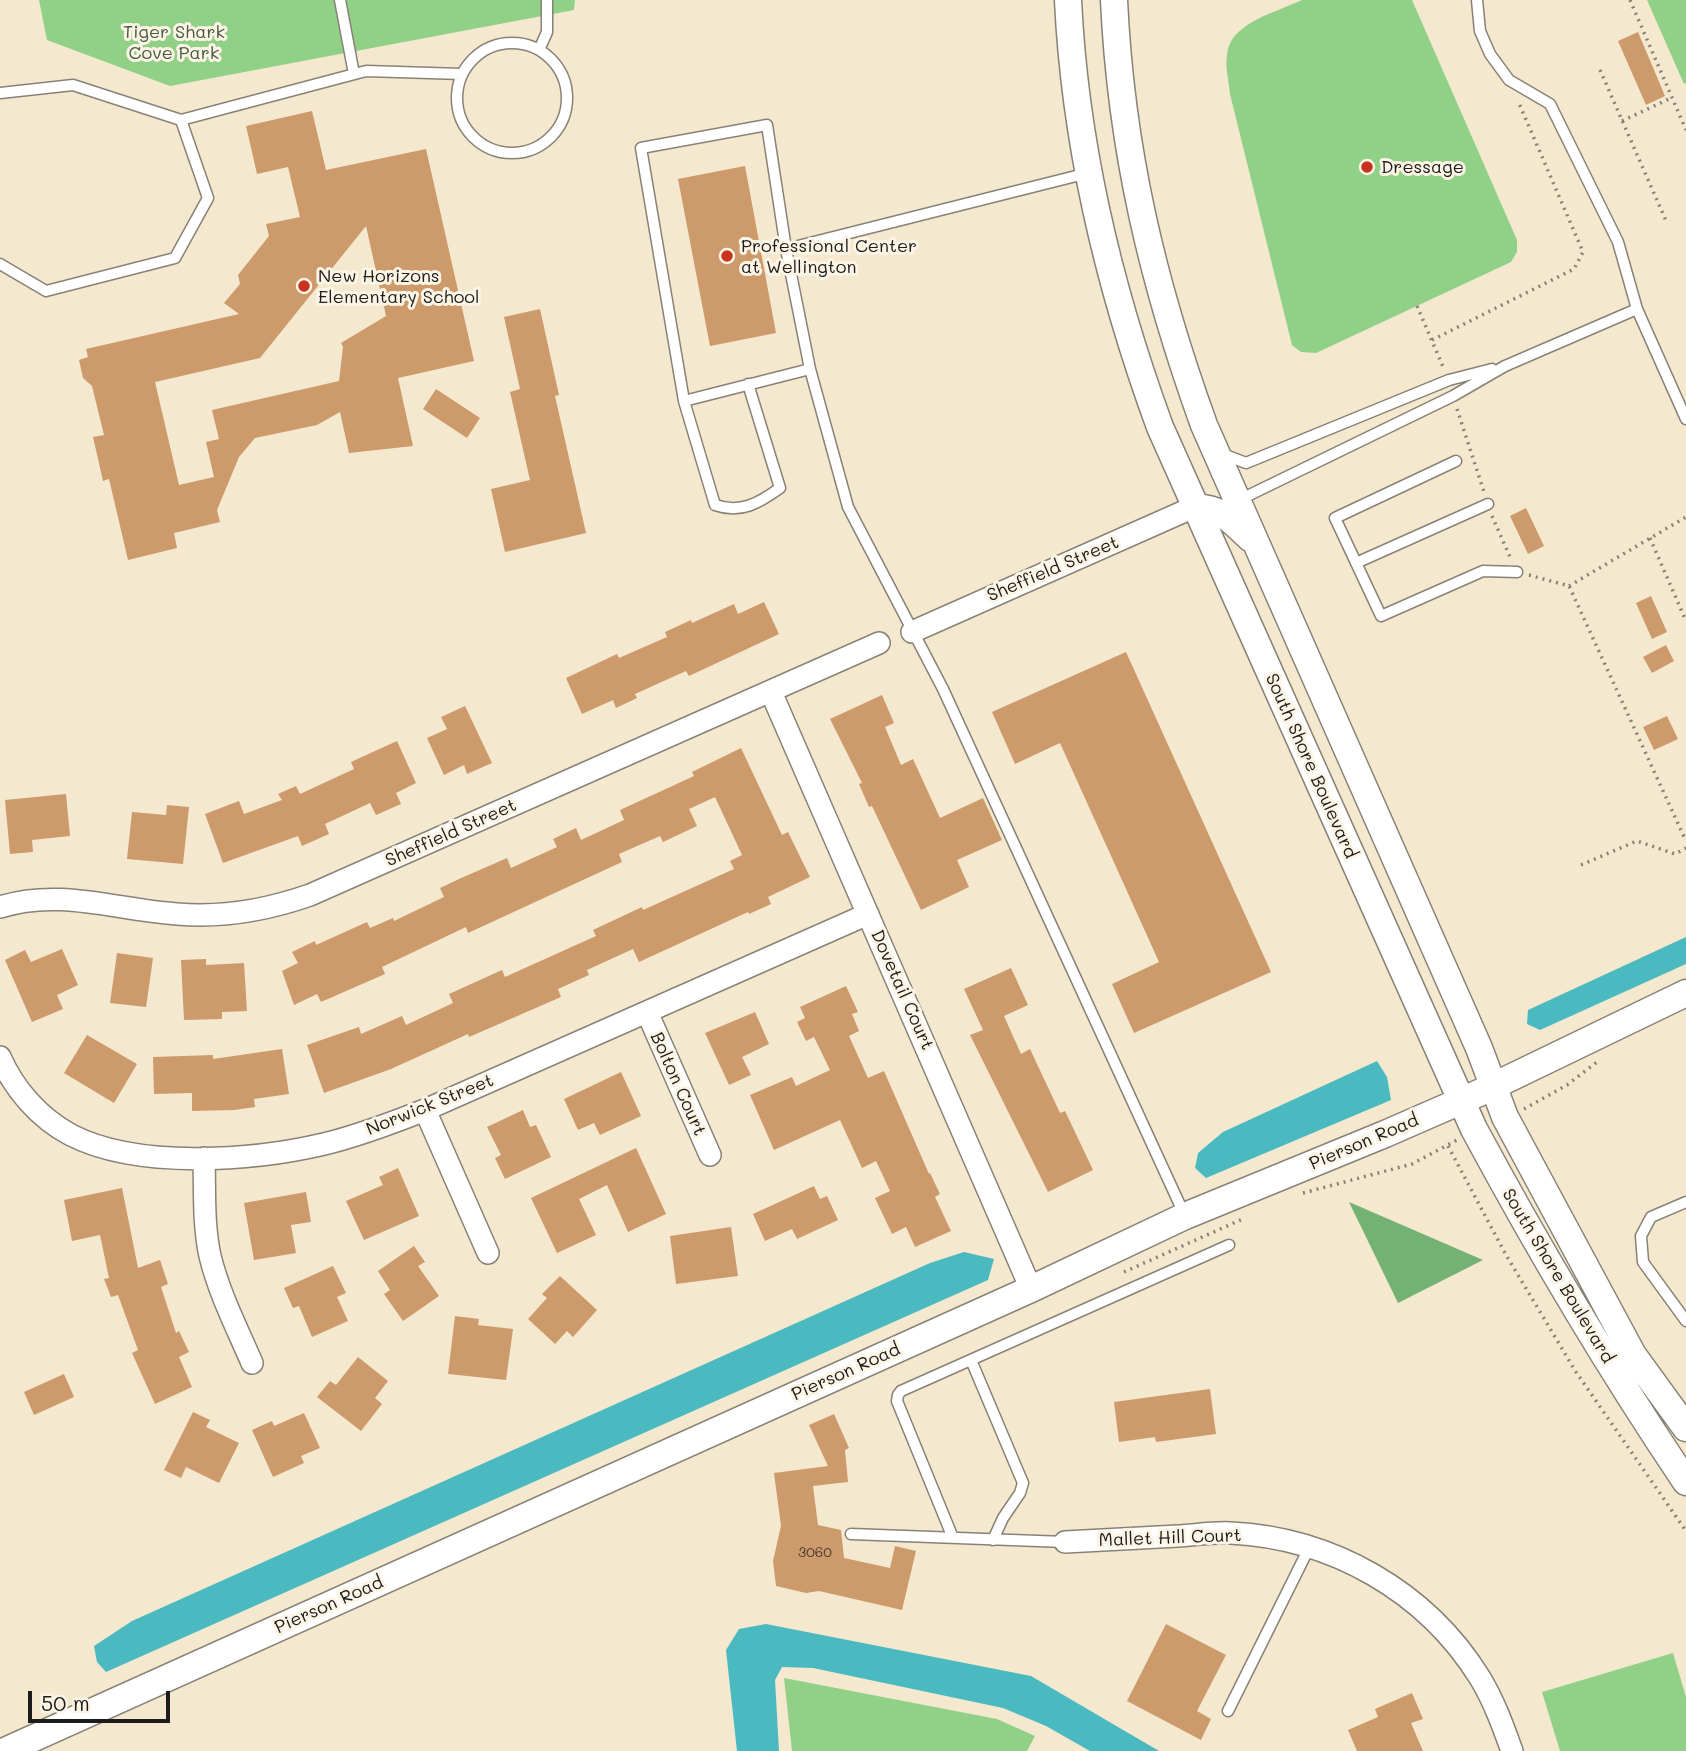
<!DOCTYPE html>
<html>
<head>
<meta charset="utf-8">
<style>
  body { margin:0 }
  #map { position:relative; width:1686px; height:1751px; overflow:hidden; background:#f4e8cf; font-family:Mali,sans-serif }
  canvas { display:block }
  .scale { position:absolute; left:28px; top:1691px; width:142px; height:32px; box-sizing:border-box; border:4px solid #1c1c1c; border-top:0; padding-left:9px; font-size:21px; line-height:24px; white-space:nowrap; color:#1c1c1c; -webkit-text-stroke:5px #fcf5e5; paint-order:stroke }
</style>
</head>
<body>
<div id="map">
<canvas width="1686" height="1751"></canvas>
<div class="scale">50 m</div>
</div>
<script>
const context = document.querySelector('canvas').getContext('2d');
context.lineJoin = 'round';
function fill(path, color) { context.fillStyle = color; context.fill(path, 'evenodd'); }
function strokePath(path, color, width, dash) { context.strokeStyle = color; context.lineWidth = width; context.lineCap = dash ? 'butt' : 'round'; context.setLineDash(dash || []); context.stroke(path); }
function write(font, color, halo, rows, align = 'center') {
  context.font = font + ' Mali,sans-serif'; context.lineWidth = 6; context.setLineDash([]); context.textBaseline = 'middle'; context.strokeStyle = halo; context.fillStyle = color; for (const [text, x, y, turn = 0] of rows) {
    context.save(); context.translate(x, y); context.rotate((+turn || 0) * Math.PI / 180); context.textAlign = isNaN(turn) ? turn : align; if (halo) context.strokeText(text, 0, 0); context.fillText(text, 0, 0); context.restore();
  }
}
const green = new Path2D(`
  M39,0H575L574,10L170,86L47,40Z
  M1302,0H1412L1517,240V252L1511,262L1316,353L1301,352L1292,345L1230,94C1229,81 1225,68 1227,55C1229,23 1277,12 1302,0Z
  M1647,0H1686V83L1684,84Z
  M1673,1653L1686,1697V1751H1560L1542,1692Z
  M784,1678L997,1719L1035,1736L1027,1751H792Z`);
const forest = new Path2D(`
  M1349,1202L1483,1260L1398,1303Z`);
const water = new Path2D(`
  M1686,937V964L1540,1030L1527,1024L1528,1010Z
  M1377,1061L1387,1077L1391,1100L1206,1178L1195,1168L1198,1153L1223,1132Z
  M964,1252L994,1259L988,1280L106,1672L97,1662L94,1646L132,1621L930,1263Z
  M766,1624L1031,1676L1159,1751H1090L1046,1726L1003,1708L813,1668L782,1667L775,1680L779,1751H737L726,1650L739,1629Z`);
const building = new Path2D(`
  M1638,32L1665,96L1646,105L1618,41Z
  M312,111L326,170L426,149L474,361L398,378L413,446L349,453L340,412L317,425L255,438L239,457L217,510L220,522L174,533L177,548L128,560L109,479L103,481L93,437L104,435L92,386L83,378L79,360L88,357L86,349L239,314L224,303L240,284L238,275L269,236L266,224L300,217L288,167L257,174L246,126ZM366,226L386,316L341,343L343,347L339,381L212,410L219,439L206,442L214,477L179,485L155,382L260,358Z
  M745,166L776,333L710,346L678,179Z
  M540,309L559,395L555,396L586,533L505,552L491,489L530,480L510,392L520,389L504,317Z
  M436,389L480,418L467,438L423,409Z
  M1526,508L1544,546L1528,554L1510,516Z
  M1651,596L1667,632L1652,639L1636,603Z
  M764,602L779,634L689,676L686,671L635,694L637,698L616,708L613,700L582,714L566,678L617,654L619,658L667,637L665,632L691,620L692,623L734,604L738,614Z
  M1666,645L1674,661L1652,673L1643,657Z
  M1126,652L1271,972L1134,1033L1112,984L1159,962L1060,743L1015,764L992,712Z
  M882,695L894,723L885,727L901,765L913,759L940,818L983,798L1002,840L957,860L969,887L921,910L872,806L869,807L859,784L862,783L830,719Z
  M465,706L492,763L467,774L464,765L444,775L427,738L447,729L441,717Z
  M1667,716L1678,739L1654,750L1643,727Z
  M397,741L416,783L396,793L401,804L376,815L370,803L325,824L329,834L302,846L298,836L223,863L205,814L239,801L244,814L282,800L278,794L296,786L300,794L354,769L351,762Z
  M741,748L782,835L788,832L810,877L768,897L771,904L749,914L748,912L639,962L633,949L587,970L589,975L558,989L561,997L469,1037L468,1034L391,1069L324,1093L307,1045L359,1027L361,1034L402,1016L406,1025L453,1003L449,994L502,970L505,977L596,936L593,930L642,907L643,910L734,869L730,861L742,855L715,797L689,809L697,826L663,842L660,836L619,854L622,862L468,933L466,927L382,967L385,974L321,1002L317,994L294,1005L282,971L298,963L292,952L315,941L316,945L367,922L370,928L393,918L394,921L444,897L440,888L459,879L507,858L511,868L557,847L553,839L576,828L581,840L624,820L620,810L694,776L692,772Z
  M66,794L70,836L32,840L33,852L10,854L5,800Z
  M167,805L189,807L183,864L127,859L132,812L166,815Z
  M62,949L78,985L57,995L63,1009L32,1022L5,960L25,950L31,962Z
  M117,953L153,958L146,1007L110,1003Z
  M206,959V965L244,963L247,1011L222,1012V1019L184,1020L181,960Z
  M1011,968L1028,1005L1004,1016L1021,1054L1030,1049L1060,1113L1065,1111L1093,1170L1048,1192L970,1035L983,1030L964,989Z
  M846,986L858,1012L852,1014L859,1031L849,1036L868,1078L884,1071L929,1174L930,1173L940,1194L935,1197L951,1231L915,1247L906,1227L892,1234L875,1198L890,1191L876,1161L862,1168L840,1120L774,1150L750,1095L792,1077L796,1086L830,1070L814,1037L806,1041L797,1022L805,1018L800,1007Z
  M755,1012L769,1044L742,1057L751,1075L729,1085L705,1033Z
  M87,1035L137,1064L114,1103L64,1073Z
  M282,1049L289,1094L254,1099L255,1107L234,1110L192,1111V1093L154,1094L153,1057L213,1055V1059Z
  M621,1072L641,1116L600,1135L594,1123L578,1130L564,1099Z
  M523,1110L530,1127L536,1125L551,1157L505,1179L495,1158L501,1155L487,1127Z
  M636,1148L666,1214L628,1232L607,1185L579,1199L596,1235L557,1253L531,1198Z
  M398,1168L419,1216L364,1240L346,1201L383,1185L379,1177Z
  M814,1186L820,1199L827,1196L838,1220L797,1239L792,1229L765,1241L753,1214Z
  M122,1188L138,1268L160,1260L168,1284L161,1287L176,1333L179,1331L189,1352L179,1357L192,1387L155,1404L132,1353L138,1350L118,1295L111,1297L104,1279L109,1278L100,1235L72,1241L64,1200Z
  M306,1192L311,1222L291,1225L296,1253L254,1260L244,1203Z
  M731,1227L738,1276L676,1284L670,1236Z
  M414,1246L425,1262L418,1266L439,1296L403,1321L384,1294L390,1290L378,1271Z
  M333,1266L346,1293L337,1297L348,1321L312,1337L299,1306L293,1308L284,1288Z
  M560,1276L597,1310L573,1337L567,1331L555,1344L528,1319L547,1298L542,1294Z
  M455,1316L479,1319L478,1325L513,1329L506,1380L448,1374Z
  M358,1357L388,1381L375,1398L382,1404L361,1431L317,1397L330,1381L336,1385Z
  M64,1374L74,1397L34,1415L24,1392Z
  M1210,1389L1216,1434L1156,1442L1155,1437L1119,1442L1114,1402Z
  M193,1412L210,1420L206,1427L239,1443L219,1483L186,1467L181,1478L164,1470Z
  M304,1413L320,1448L301,1456L304,1463L273,1477L252,1430L272,1421L274,1426Z
  M834,1414L849,1448L845,1450L848,1482L813,1486L818,1525L841,1530L844,1558L890,1568L895,1546L916,1551L902,1610L819,1591L806,1593L776,1586L773,1561L781,1526L774,1473L828,1466L809,1425Z
  M1166,1624L1226,1655L1197,1711L1211,1719L1201,1740L1127,1701Z
  M1412,1693L1423,1719L1411,1723L1423,1751H1357L1348,1730L1378,1717L1375,1709Z`);
const path = new Path2D(`
  M1630,0L1686,130
  M1600,70L1667,223
  M1622,121L1671,98
  M1417,306L1444,369
  M1432,340L1574,269L1583,252L1518,101
  M1457,409L1484,492
  M1492,516L1510,557
  M1650,538L1686,621
  M1529,575L1569,586L1686,841
  M1569,586L1686,517
  M1581,865L1637,841L1675,854L1686,848
  M1524,1109L1567,1085L1597,1062
  M1448,1146L1506,1255L1576,1372L1686,1531
  M1303,1193L1412,1164L1457,1140
  M1124,1272L1245,1218`);
const service = new Path2D(`
  M340,0L354,74
  M1477,0L1480,31L1490,54L1509,80L1550,104L1618,242L1637,309L1686,419
  M457 98a55 55 0 1 1 110 0a55 55 0 1 1-110 0Z
  M539,50L547,32V0
  M0,93L73,85L181,120L366,71L462,74
  M786,249L810,369L684,401L641,148L767,125L786,249L1088,173
  M0,264L46,291L175,258L208,198L181,120
  M810,369L848,507L943,689L1185,1216
  M684,401L715,505C741,514 759,503 780,488L748,384
  M1220,453L1246,463L1449,380L1492,369
  M1456,461L1335,518L1381,616L1483,571L1517,572
  M1237,501L1453,396L1505,366L1637,309
  M1356,563L1488,504
  M1686,1202L1651,1217L1641,1236L1643,1262L1686,1321
  M971,1360L1023,1483L1020,1493L1003,1518L993,1540
  M851,1534L1065,1542
  M953,1538L897,1401L898,1395L901,1391L1229,1245
  M1228,1711L1310,1546`);
const minor = new Path2D(`
  M912,632L1194,507
  M771,692L1031,1289
  M0,907C59,888 117,910 177,914C223,918 267,910 310,895L879,643
  M647,1012L710,1155
  M0,1057C14,1089 39,1118 71,1135C137,1169 252,1161 324,1144C358,1136 392,1123 425,1110L868,914
  M425,1110L488,1253
  M204,1158C205,1190 203,1224 210,1256C219,1293 237,1328 252,1363
  M1065,1542C1103,1540 1140,1538 1178,1536C1195,1535 1213,1532 1231,1533C1332,1538 1426,1591 1480,1678C1494,1701 1503,1726 1512,1751`);
const tertiary = new Path2D(`
  M1068,0C1075,148 1109,288 1160,427L1474,1129C1539,1250 1610,1369 1686,1482
  M1114,0C1121,151 1153,284 1204,425L1479,1048L1505,1117L1633,1355L1686,1428
  M1194,507C1224,509 1229,519 1250,538
  M5,1751L1031,1289L1185,1216L1385,1134L1479,1093L1686,993`);
const markers = [
  [1367,167,7,"#c8321e"],
  [727,256,7,"#c8321e"],
  [304,286,7,"#c8321e"]
];
const numberNames = [
  ["3060",815,1553]
];
const parkNames = [
  ["Tiger Shark",174,32],
  ["Cove Park",174,53]
];
const poiNames = [
  ["Dressage",1381,167],
  ["Professional Center",741,246],
  ["at Wellington",741,267],
  ["New Horizons",318,276],
  ["Elementary School",318,297]
];
const streetNames = [
  ["Sheffield Street",1053,569,-23],
  ["South Shore Boulevard",1311,766,66],
  ["Sheffield Street",451,833,-24],
  ["Dovetail Court",902,990,66],
  ["Bolton Court",678,1084,66],
  ["Norwick Street",430,1105,-22],
  ["Pierson Road",1364,1142,-23],
  ["South Shore Boulevard",1558,1276,59],
  ["Pierson Road",846,1372,-24],
  ["Mallet Hill Court",1170,1538,-2],
  ["Pierson Road",329,1605,-24]
];
fill(green, '#90d087');
fill(forest, '#74b274');
fill(water, '#4ab9c0');
fill(building, '#cd9a6b');
strokePath(service, '#888276', 13);
strokePath(minor, '#888276', 24);
strokePath(tertiary, '#888276', 29);
strokePath(path, '#888276', 3.5, [2, 5]);
strokePath(service, '#fff', 10);
strokePath(minor, '#fff', 21);
strokePath(tertiary, '#fff', 26);
for (const [x, y, r, color] of markers) { const dot = new Path2D(); dot.arc(x, y, r, 0, 2 * Math.PI); context.fillStyle = color; context.fill(dot); strokePath(dot, '#fcf5e5', 2.5); }
write('14px', '#483c30', null, numberNames);
write('18px', '#455b41', '#fcf5e5', parkNames);
write('18px', '#1c1c1c', '#fcf5e5', poiNames, 'left');
write('18px', '#1c1c1c', '#fcf5e5', streetNames);
</script>
</body>
</html>
